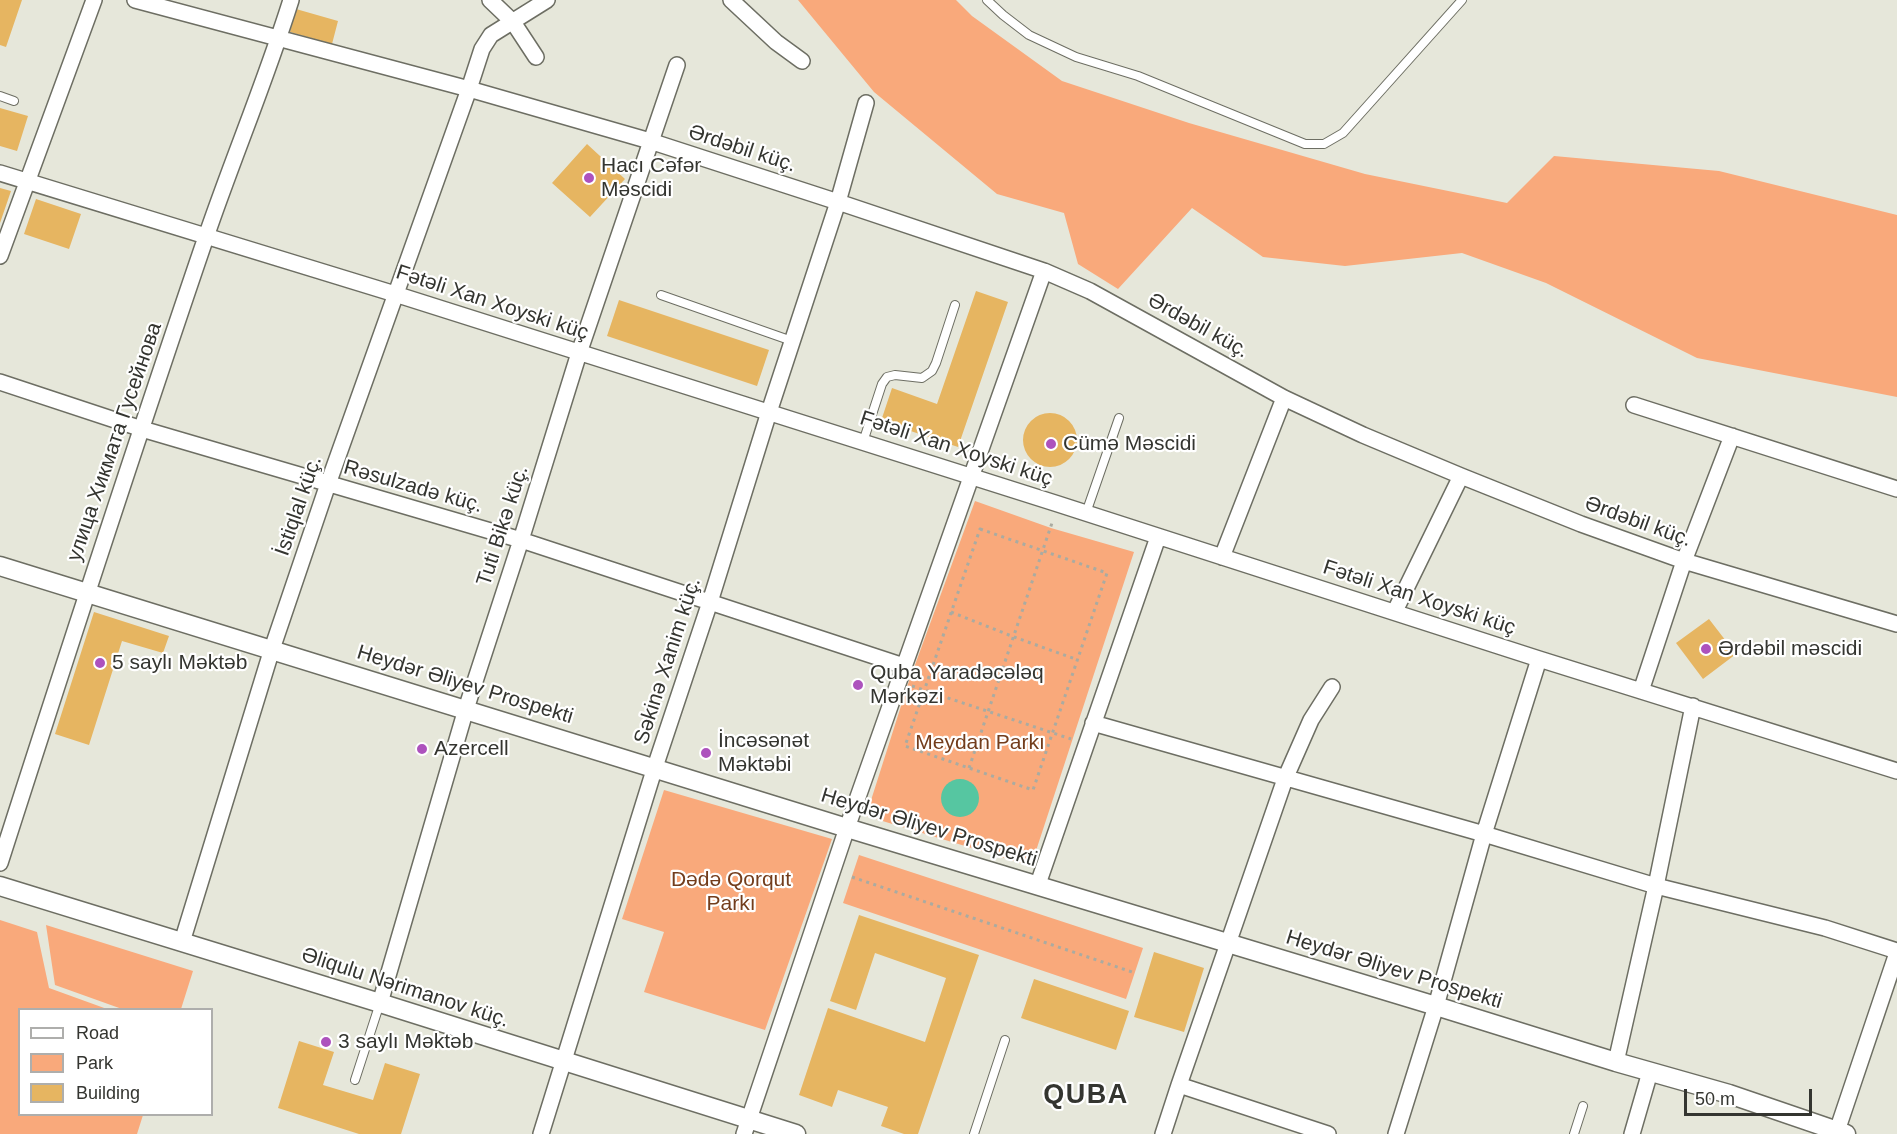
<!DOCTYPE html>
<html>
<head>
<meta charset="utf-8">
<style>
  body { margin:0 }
  #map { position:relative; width:1897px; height:1134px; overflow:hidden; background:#e6e7da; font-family:Arial,sans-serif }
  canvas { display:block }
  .legend { position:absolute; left:18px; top:1008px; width:195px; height:108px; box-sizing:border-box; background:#fff; border:2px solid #aeaeac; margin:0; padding:8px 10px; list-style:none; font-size:18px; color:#343530 }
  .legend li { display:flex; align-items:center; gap:12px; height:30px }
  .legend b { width:30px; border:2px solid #aeaeac }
  .scale { position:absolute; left:1684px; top:1089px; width:128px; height:27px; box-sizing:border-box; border:3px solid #343530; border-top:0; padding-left:8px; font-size:18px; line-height:21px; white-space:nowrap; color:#343530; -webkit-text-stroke:4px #fff; paint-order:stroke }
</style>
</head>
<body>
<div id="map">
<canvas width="1897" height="1134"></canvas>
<ul class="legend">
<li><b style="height:8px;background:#fff"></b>Road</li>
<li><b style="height:16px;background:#f9a97b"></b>Park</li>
<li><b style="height:16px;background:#e6b561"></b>Building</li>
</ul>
<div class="scale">50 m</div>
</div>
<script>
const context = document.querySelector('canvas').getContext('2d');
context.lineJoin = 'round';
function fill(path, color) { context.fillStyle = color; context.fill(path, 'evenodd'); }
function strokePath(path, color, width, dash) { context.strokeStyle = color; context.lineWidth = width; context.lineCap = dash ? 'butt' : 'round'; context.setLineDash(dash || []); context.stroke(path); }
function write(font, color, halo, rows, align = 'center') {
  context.font = font + ' Arial,sans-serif'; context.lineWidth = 4.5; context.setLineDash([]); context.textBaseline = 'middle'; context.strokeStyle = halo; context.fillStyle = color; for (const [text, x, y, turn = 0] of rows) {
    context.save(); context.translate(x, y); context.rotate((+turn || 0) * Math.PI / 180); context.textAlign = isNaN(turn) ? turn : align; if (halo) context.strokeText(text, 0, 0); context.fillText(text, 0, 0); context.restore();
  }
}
const green = new Path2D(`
  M798,0H956L972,16L1062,81L1189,123L1365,174L1507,203L1554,156L1719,171L1897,215V397L1697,358L1546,283L1462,253L1345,266L1263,257L1192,208L1118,289L1078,264L1064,213L997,194L874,92Z
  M975,501L1051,528L1134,552L1031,866L866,816L908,684Z
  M664,790L832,839L765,1030L644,992L664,932L622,919Z
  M859,855L1143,948L1126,999L843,903Z
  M0,920L37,932L49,988L107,1009L20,1010V1114L143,1115L137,1134H0Z
  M46,925L193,971L181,1009H122L55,985Z`);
const water = new Path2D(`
  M941 798a19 19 0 1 1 38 0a19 19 0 1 1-38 0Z`);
const building = new Path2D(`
  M0,0H22L6,47L0,45Z
  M296,9L338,21L332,44L290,32Z
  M0,108L28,116L17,151L0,146Z
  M587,144L625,179L590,217L552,183Z
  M0,188L11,191L0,223Z
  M36,199L81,214L69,249L24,234Z
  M976,291L1008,302L958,447L881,421L892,388L937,404Z
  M619,300L769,350L757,386L607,336Z
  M1023 440a27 27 0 1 1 54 0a27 27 0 1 1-54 0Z
  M94,612L169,636L163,653L122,641L89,745L55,734Z
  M1709,619L1736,654L1703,679L1676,643Z
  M859,915L979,955L918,1134H904L881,1126L888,1107L838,1090L832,1107L799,1095L828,1008L925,1042L946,978L875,953L856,1010L830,1001Z
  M1154,952L1204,968L1184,1032L1134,1017Z
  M1034,979L1129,1011L1116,1050L1021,1018Z
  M299,1041L334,1052L323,1085L373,1100L385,1063L420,1074L401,1134H359L278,1108Z`);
const path = new Path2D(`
  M980,529L1107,573L1033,790L905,746Z
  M951,612L1014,637L1078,660
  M912,686L1071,739
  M969,768L1053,520
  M852,877L1135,973`);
const service = new Path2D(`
  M987,0L1003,15L1029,35L1076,57L1138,76L1305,144H1324L1343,133L1462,0
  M0,96L14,101
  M661,295L792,341
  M863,442L882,384L887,377L895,375L922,378L932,371L936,363L955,305
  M1086,513L1119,418
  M355,1080L380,1003
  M974,1134L1005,1040
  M1574,1134L1583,1106`);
const minor = new Path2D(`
  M135,0L469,89L650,141L838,202L1044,271L1090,291L1284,398L1363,435L1461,476L1581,524L1684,561L1897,624
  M490,0L513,22L536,57
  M731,0L776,42L802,61
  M0,173L395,294L1058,504L1539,659L1897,771
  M0,256L94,0
  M0,382L142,429L521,540L904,666
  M1634,405L1897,489
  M1222,557L1284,398
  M1395,611L1461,476
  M1641,691L1684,561L1732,436
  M1093,723L1484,834L1656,886L1825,928L1897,951
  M0,863C67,654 135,445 206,237C233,158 266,80 291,0
  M1038,884L1158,537
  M182,942L272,649L328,484L469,89L482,49L491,35L547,0
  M380,1003L466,709L521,540L579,353L677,65
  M1616,1062L1656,886L1693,706
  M1179,1085L1328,1134
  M1837,1131L1897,953
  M541,1134L655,767L710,602L769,412L838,202L866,103
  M744,1134L847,828L1044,271
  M1163,1134L1179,1085L1285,779L1311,720L1332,687
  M1396,1134L1436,1006L1484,834L1539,659
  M1632,1134L1650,1072`);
const tertiary = new Path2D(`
  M0,566L847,828L1436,1006L1616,1062L1729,1094L1846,1134
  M0,886L380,1003L796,1134`);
const markers = [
  [589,178,6,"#ad52bd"],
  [1051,444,6,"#ad52bd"],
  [1706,649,6,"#ad52bd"],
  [100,663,6,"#ad52bd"],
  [858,685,6,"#ad52bd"],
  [422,749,6,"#ad52bd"],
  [706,753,6,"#ad52bd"],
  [326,1042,6,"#ad52bd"]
];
const streetNames = [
  ["Ərdəbil küç.",742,149,18],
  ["Fətəli Xan Xoyski küç",492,303,18],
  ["Ərdəbil küç.",1198,326,29],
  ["улица Хикмата Гусейнова",115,442,-71],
  ["Fətəli Xan Xoyski küç",956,449,18],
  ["Rəsulzadə küç.",413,487,16],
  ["İstiqlal küç.",299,506,-71],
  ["Ərdəbil küç.",1638,522,20],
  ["Tuti Bikə küç.",503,526,-72],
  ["Fətəli Xan Xoyski küç",1419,598,18],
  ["Səkinə Xanim küç.",668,661,-72],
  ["Heydər Əliyev Prospekti",465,685,17],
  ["Heydər Əliyev Prospekti",929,828,17],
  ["Heydər Əliyev Prospekti",1394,970,17],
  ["Əliqulu Nərimanov küç.",405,988,18]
];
const poiNames = [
  ["Hacı Cəfər",601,166],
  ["Məscidi",601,190],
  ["Cümə Məscidi",1063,444],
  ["Ərdəbil məscidi",1718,649],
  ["5 saylı Məktəb",112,663],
  ["Quba Yaradəcələq",870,673],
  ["Mərkəzi",870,697],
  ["İncəsənət",718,741],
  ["Məktəbi",718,765],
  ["Azercell",434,749],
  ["3 saylı Məktəb",338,1042]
];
const parkNames = [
  ["Meydan Parkı",980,743],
  ["Dədə Qorqut",731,880],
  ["Parkı",731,904]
];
const districtNames = [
  ["QUBA",1086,1096]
];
fill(green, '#f9a97b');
fill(water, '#56c6a1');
fill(building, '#e6b561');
strokePath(service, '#6d6e63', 10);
strokePath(minor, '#6d6e63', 18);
strokePath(tertiary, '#6d6e63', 21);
strokePath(path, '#aaaba1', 3, [3, 4.5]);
strokePath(service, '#fff', 8);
strokePath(minor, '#fff', 15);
strokePath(tertiary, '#fff', 18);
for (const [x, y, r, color] of markers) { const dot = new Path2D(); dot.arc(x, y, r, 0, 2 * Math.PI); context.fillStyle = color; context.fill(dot); strokePath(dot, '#fff', 2); }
write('21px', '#343530', '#fff', streetNames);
write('21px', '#343530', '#fff', poiNames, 'left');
write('21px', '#733d1c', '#fff', parkNames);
context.letterSpacing = '1.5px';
write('bold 27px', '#343530', '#fff', districtNames);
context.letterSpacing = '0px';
</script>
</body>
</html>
